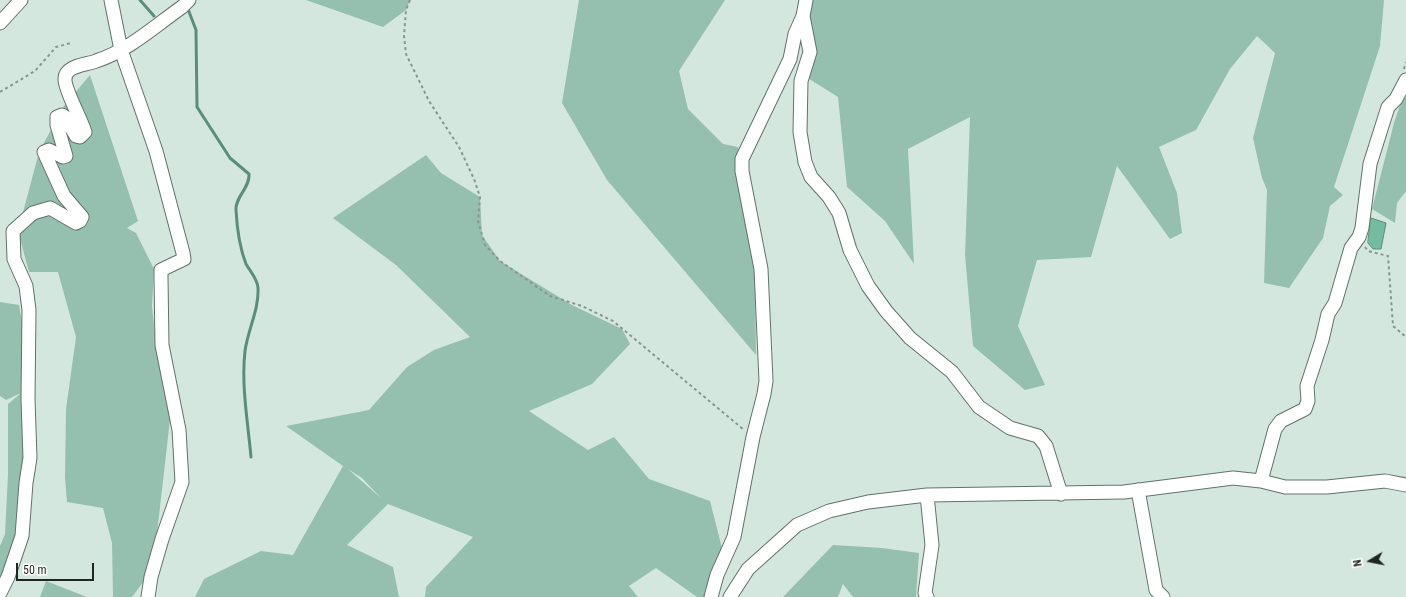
<!DOCTYPE html>
<html>
<head>
<meta charset="utf-8">
<style>
  body { margin:0 }
  #map { position:relative; width:1406px; height:597px; overflow:hidden; background:#d4e7df; font-family:"Roboto Condensed",sans-serif }
  canvas { display:block }
  .north { position:absolute; left:1350px; top:541px; width:40px; height:40px; -webkit-text-stroke:3px #fff; paint-order:stroke; rotate:260deg; font-size:11px; font-weight:700; line-height:16px; text-align:center; color:#1e2522 }
  .north::after { content:''; display:block; margin:auto; width:14px; height:18px; background:#1e2522; clip-path:polygon(50% 0,100% 100%,50% 72%,0 100%) }
  .scale { position:absolute; left:16px; top:563px; width:78px; height:18px; box-sizing:border-box; border:2px solid #1e2522; border-top:0; padding-left:5px; font-size:12px; line-height:14px; white-space:nowrap; color:#1e2522; -webkit-text-stroke:3px #fff; paint-order:stroke }
</style>
</head>
<body>
<div id="map">
<canvas width="1406" height="597"></canvas>
<div class="north">N</div>
<div class="scale">50 m</div>
</div>
<script>
const context = document.querySelector('canvas').getContext('2d');
context.lineJoin = 'round';
function fill(path, color) { context.fillStyle = color; context.fill(path, 'evenodd'); }
function strokePath(path, color, width, dash) { context.strokeStyle = color; context.lineWidth = width; context.lineCap = dash ? 'butt' : 'round'; context.setLineDash(dash || []); context.stroke(path); }
const green = new Path2D(`
  M306,0H410L406,10L383,27Z
  M579,0H725L679,71L688,109L723,144L738,147V167L755,278L756,355L607,180L562,103Z
  M810,0H1384L1380,46L1334,187L1343,195L1330,206L1323,238L1289,288L1264,283L1267,190L1262,178L1253,138L1275,53L1257,36L1230,69L1196,130L1159,147L1177,193L1182,233L1170,239L1117,166L1091,257L1037,260L1018,326L1045,385L1025,390L973,346L965,255L970,117L908,149L914,264L885,221L847,187L838,97L806,77Z
  M90,75L138,221L127,228L136,233L154,269L152,306L156,343L170,420L157,533L144,581L132,597H113L112,543L103,508L67,502L65,477L66,409L76,337L58,272H29L18,231L39,152L64,106Z
  M1406,87V191L1397,203L1395,223L1372,209L1394,123Z
  M426,155L441,173L480,197L482,235L500,261L572,305L622,329L630,344L592,384L529,411L588,450L614,437L649,479L710,501L722,548L706,597H697L656,568L629,586L638,597H425L426,587L473,537L388,504L347,545L393,567L399,597H195L204,579L261,551L293,555L343,466L286,426L369,410L407,367L434,350L470,337L396,265L333,218ZM348,469L362,478L381,498Z
  M0,302L19,305L24,333L23,531L0,583V546L5,534L8,474V404L21,393L6,400L0,396Z
  M833,545L882,548L919,553L916,597H853L843,584L838,597H783Z
  M46,581L87,597H40Z`);
const water = new Path2D(`
  M1371,218L1386,223L1381,249H1373L1368,243Z`);
const stream = new Path2D(`
  M140,0L154,16
  M186,11L188,9L196,30L197,107L230,158L249,174C250,188 235,197 236,210C237,229 239,246 246,264C250,271 258,280 258,288C259,310 248,329 245,351C241,385 248,423 251,457`);
const path = new Path2D(`
  M410,0L406,10L404,36L406,54L429,101L459,147L474,179L480,197L478,221L485,245L500,261L550,296L582,306L613,321L743,429
  M1404,69L1406,62
  M0,92L35,71L56,47L71,43
  M1365,247L1368,251L1388,256L1393,326L1406,337`);
const minor = new Path2D(`
  M111,0L121,50L156,151L183,253L184,259L161,270V277L162,345L179,430L182,482L162,539L151,577L148,597
  M803,16L810,52L801,81L800,132L805,162L811,177L829,197L839,213L850,250L868,286L886,311L910,338L952,372L979,407L1010,428L1038,436L1046,446L1061,494
  M0,23L21,0
  M1261,481L1275,429L1281,421L1305,409L1308,401L1307,386L1322,340L1328,314L1335,303L1351,248L1359,237L1362,228L1370,164L1388,107L1396,99L1406,80
  M1138,490L1156,590L1163,597
  M0,593L8,577L22,536L26,483L30,458L28,399L29,310L26,286L14,259L13,231L33,213L50,208L76,223L80,221L82,217L64,196L44,152L49,150L63,157L66,156L57,125V117L62,115L65,117L76,136L80,137L85,132C81,119 65,90 65,80C64,65 87,65 96,61C128,51 155,26 182,7L189,0
  M711,597L717,575L734,537L753,437L764,394L766,381L761,269L742,171V159L790,59L795,34L803,16L806,0
  M730,597L748,569L797,525L829,511L868,502L927,495L1124,492L1233,478L1261,481L1285,487H1327L1385,481L1406,485
  M927,597L925,593L932,545L927,495`);
fill(green, '#95c0af');
fill(water, '#74bba1');
strokePath(water, '#5a8e7b', 1);
strokePath(stream, '#5a8e7b', 3);
strokePath(minor, '#61726b', 15);
strokePath(path, '#889690', 2, [3, 3]);
strokePath(minor, '#fff', 13);
</script>
</body>
</html>
